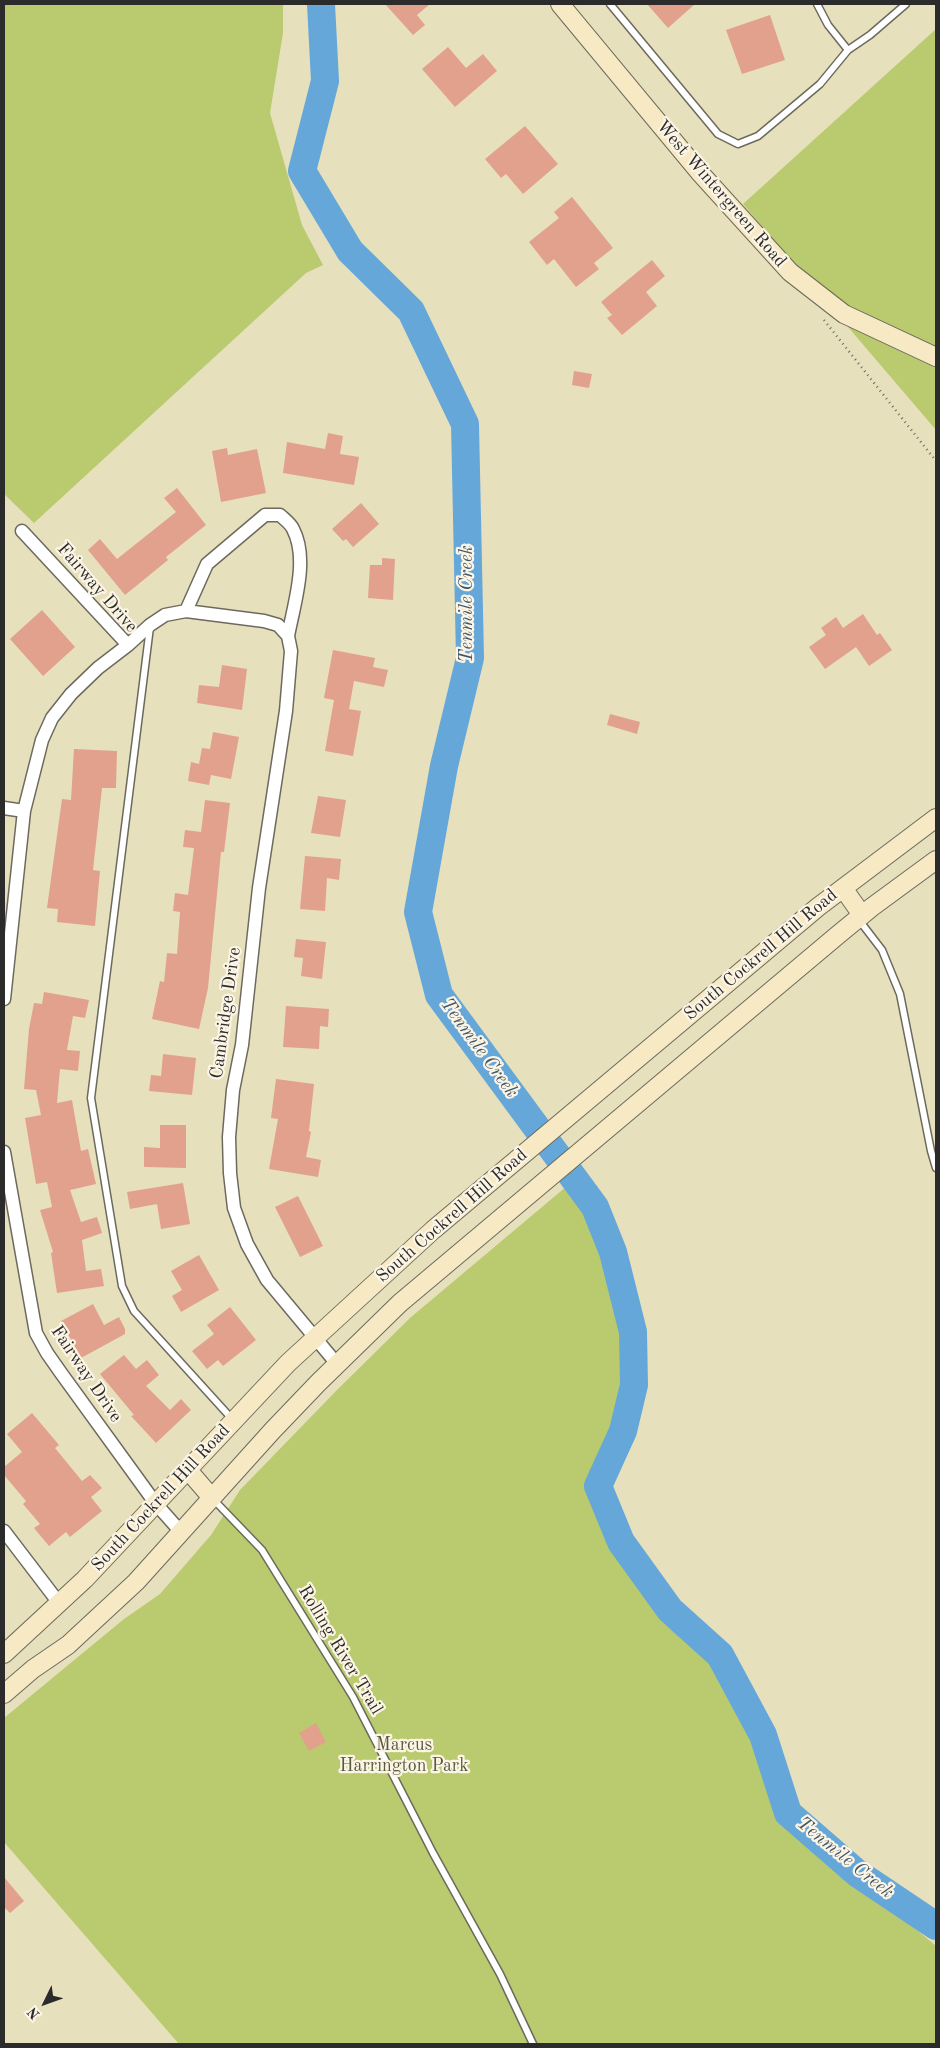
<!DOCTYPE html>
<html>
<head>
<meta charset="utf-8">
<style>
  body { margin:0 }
  #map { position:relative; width:940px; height:2048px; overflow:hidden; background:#e6e0bd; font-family:"Old Standard TT",serif }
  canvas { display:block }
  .frame { position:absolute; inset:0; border:5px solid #2b2b2b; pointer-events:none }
  .north { position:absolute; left:20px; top:1978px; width:50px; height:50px; -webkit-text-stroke:4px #fcf5e5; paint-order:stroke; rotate:228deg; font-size:14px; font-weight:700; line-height:20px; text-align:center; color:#2b2b2b }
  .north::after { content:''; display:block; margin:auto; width:18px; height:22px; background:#2b2b2b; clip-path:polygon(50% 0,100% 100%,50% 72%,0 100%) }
</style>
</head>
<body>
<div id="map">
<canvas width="940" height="2048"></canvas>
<div class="frame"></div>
<div class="north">N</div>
</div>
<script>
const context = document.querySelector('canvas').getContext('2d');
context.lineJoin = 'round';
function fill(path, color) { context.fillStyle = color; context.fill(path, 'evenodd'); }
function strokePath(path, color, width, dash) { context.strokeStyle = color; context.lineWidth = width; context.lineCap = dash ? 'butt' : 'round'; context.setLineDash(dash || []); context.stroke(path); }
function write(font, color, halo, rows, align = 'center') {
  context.font = font + ' "Old Standard TT",serif'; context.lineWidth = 4.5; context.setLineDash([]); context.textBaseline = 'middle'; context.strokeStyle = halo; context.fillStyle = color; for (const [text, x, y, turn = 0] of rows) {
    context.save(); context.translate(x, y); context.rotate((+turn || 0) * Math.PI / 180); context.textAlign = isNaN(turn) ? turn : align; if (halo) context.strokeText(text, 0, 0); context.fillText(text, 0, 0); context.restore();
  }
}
const green = new Path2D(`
  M4,4H283V33L270,113L302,225L323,265L306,273L34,523L4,494Z
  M936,29V430L743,204Z
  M567,1186L589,1216L625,1331L628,1381L615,1424L590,1484L613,1544L661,1621L712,1662L752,1741L783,1817L936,1946V2044H179L4,1842V1718L124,1619L160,1594L211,1535L240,1490L337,1390L410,1318Z`);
const river = new Path2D(`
  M321,4L325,81L302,171L350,251L411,311L465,424L470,658L444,766L418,912L439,995L595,1207L613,1252L633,1332L634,1385L623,1431L598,1486L621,1542L670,1610L720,1655L763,1735L788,1813L857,1873L936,1926`);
const building = new Path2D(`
  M385,4H430L417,15L425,25L413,35Z
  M647,4H695L668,28Z
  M770,15L785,60L742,74L726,30Z
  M448,47L466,68L483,54L497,71L455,107L422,69Z
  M525,126L558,164L523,194L506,174L501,178L485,159Z
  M572,197L613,248L594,263L599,269L576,287L554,259L547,265L529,242L559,218L554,212Z
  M652,260L665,276L646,292L657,306L622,335L607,318L612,315L601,302Z
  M574,371L592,374L589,388L572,385Z
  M328,433L343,436L340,454L359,457L354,485L283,473L287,442L325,449Z
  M227,448L228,455L257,449L266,493L221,502L212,451Z
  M177,488L206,525L166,557L168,560L125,595L88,550L100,539L117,559L176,512L164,498Z
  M361,503L379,524L353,547L346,539L343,541L332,529Z
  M382,558L395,559L393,600L368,598L370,565H382Z
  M42,610L75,647L43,676L10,639Z
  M863,614L877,635L880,633L892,650L869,666L856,647L825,669L809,647L826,635L821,628L836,617L843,628Z
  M333,650L375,658L373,667L388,670L384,687L354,681L349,709L361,711L353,756L325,751L334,700L324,698Z
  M222,665L247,669L242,710L197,703L199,685L219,687Z
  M610,714L640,722L637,734L607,725Z
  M213,732L239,737L231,779L211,775L209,785L188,781L191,762L199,764L202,748L210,749Z
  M74,749L117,751L116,788H102L93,870L100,871L95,926L57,922L58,909L47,908L62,799L71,800Z
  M318,796L346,800L340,837L311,833Z
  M205,800L230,803L224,852H221L208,988L199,1029L152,1019L160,981L164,982L167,953L177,954L180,912L173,911L175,893L188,895L194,848L183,847L185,830L201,832Z
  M305,856L341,859L339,880L327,878L325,911L300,909Z
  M296,939L326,942L322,979L301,976L303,958L294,957Z
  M44,992L89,1000L85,1018L73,1016L67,1050L80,1051L78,1071L60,1069L57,1103L72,1100L81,1151L88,1149L96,1184L70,1190L81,1222L97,1217L102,1233L82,1240L86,1271L101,1269L104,1286L57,1293L51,1253L53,1252L40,1210L52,1207L47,1182L36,1184L25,1118L41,1115L36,1090L24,1089L29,1029L34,1003L42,1004Z
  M286,1006L329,1009L328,1027L320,1026L319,1049L283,1047Z
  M163,1054L196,1058L192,1095L149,1091L151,1075L161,1076Z
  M276,1079L314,1084L309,1131L311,1132L306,1157L321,1160L318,1177L269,1169L278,1119L271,1118Z
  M160,1125H186V1168L144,1167V1147L160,1148Z
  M183,1183L190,1224L161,1229L157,1204L130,1209L127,1192Z
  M298,1196L323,1246L300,1257L275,1207Z
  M199,1255L219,1290L181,1312L172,1296L182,1290L171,1271Z
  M93,1304L104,1325L119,1317L125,1329V1334L81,1358L61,1321Z
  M230,1307L256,1340L223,1366L218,1360L207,1369L192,1351L214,1334L207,1325Z
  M124,1355L136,1369L147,1360L159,1375L146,1386L170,1410L181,1399L191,1410L156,1443L131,1416L134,1415L100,1374Z
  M32,1413L59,1445L55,1448L82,1481L90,1475L102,1488L91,1497L102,1511L70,1537L66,1532L49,1546L34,1528L40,1524L23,1504L26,1501L4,1475V1467L22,1452L7,1434Z
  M316,1723L326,1742L309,1751L299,1733Z
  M4,1877L24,1901L10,1913L4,1907Z`);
const path = new Path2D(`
  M824,320L936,461`);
const lane = new Path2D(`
  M610,4L718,134L738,144L758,136L820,84L848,50L828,25L817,4
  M848,50L870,35L906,4
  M150,627L91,1098L122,1286L134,1311L233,1420
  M859,920L882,950L900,994L931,1151L936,1168
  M212,1498L262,1550L353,1697L433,1853L500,1974L533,2044`);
const street = new Path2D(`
  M22,531L128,645
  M186,611L207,564L265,515H280C284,519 291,524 293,529C309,559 294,604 288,636
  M4,808L24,811
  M4,999L24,811L42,740L52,718L71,694L98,668L128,645L150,625L165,615L186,611L264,621L278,625L288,636L291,651L286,711L259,888L242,1045L233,1090L229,1137L230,1173L234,1208L247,1244L267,1280L337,1364
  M4,1152L36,1333L47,1353L61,1373L156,1504L181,1532
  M4,1531L59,1603`);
const secondary = new Path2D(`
  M560,4L701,174L790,272L844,314L936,357
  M843,888L862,915
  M188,1470L212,1498
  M4,1654L85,1579L288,1363L433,1230L818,907L936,818
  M4,1694L33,1669L68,1645L136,1582L273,1430L318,1383L400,1303L839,934L872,907L936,860`);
const streetNames = [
  ["West Wintergreen Road",721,194,49],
  ["Fairway Drive",97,588,49],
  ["South Cockrell Hill Road",761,955,-40],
  ["Cambridge Drive",226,1013,-82],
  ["South Cockrell Hill Road",452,1216,-41],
  ["Fairway Drive",86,1374,56],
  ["South Cockrell Hill Road",161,1498,-47],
  ["Rolling River Trail",340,1650,59]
];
const parkNames = [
  ["Marcus",404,1745],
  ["Harrington Park",404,1766]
];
const waterNames = [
  ["Tenmile Creek",467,604,-90],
  ["Tenmile Creek",479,1048,54],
  ["Tenmile Creek",845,1858,39]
];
fill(green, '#b9cb6e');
strokePath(river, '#66a7da', 28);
fill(building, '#e2a18c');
strokePath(lane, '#6c6a5e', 9);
strokePath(street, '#6c6a5e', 15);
strokePath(secondary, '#6c6a5e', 20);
strokePath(path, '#6c6a5e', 2.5, [1, 4]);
strokePath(lane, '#fff', 6);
strokePath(street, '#fff', 12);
strokePath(secondary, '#f6e9c3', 18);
write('18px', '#2b2b2b', '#fcf5e5', streetNames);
write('18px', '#565b3f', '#fcf5e5', parkNames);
write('italic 19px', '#405668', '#fcf5e5', waterNames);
</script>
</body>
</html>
